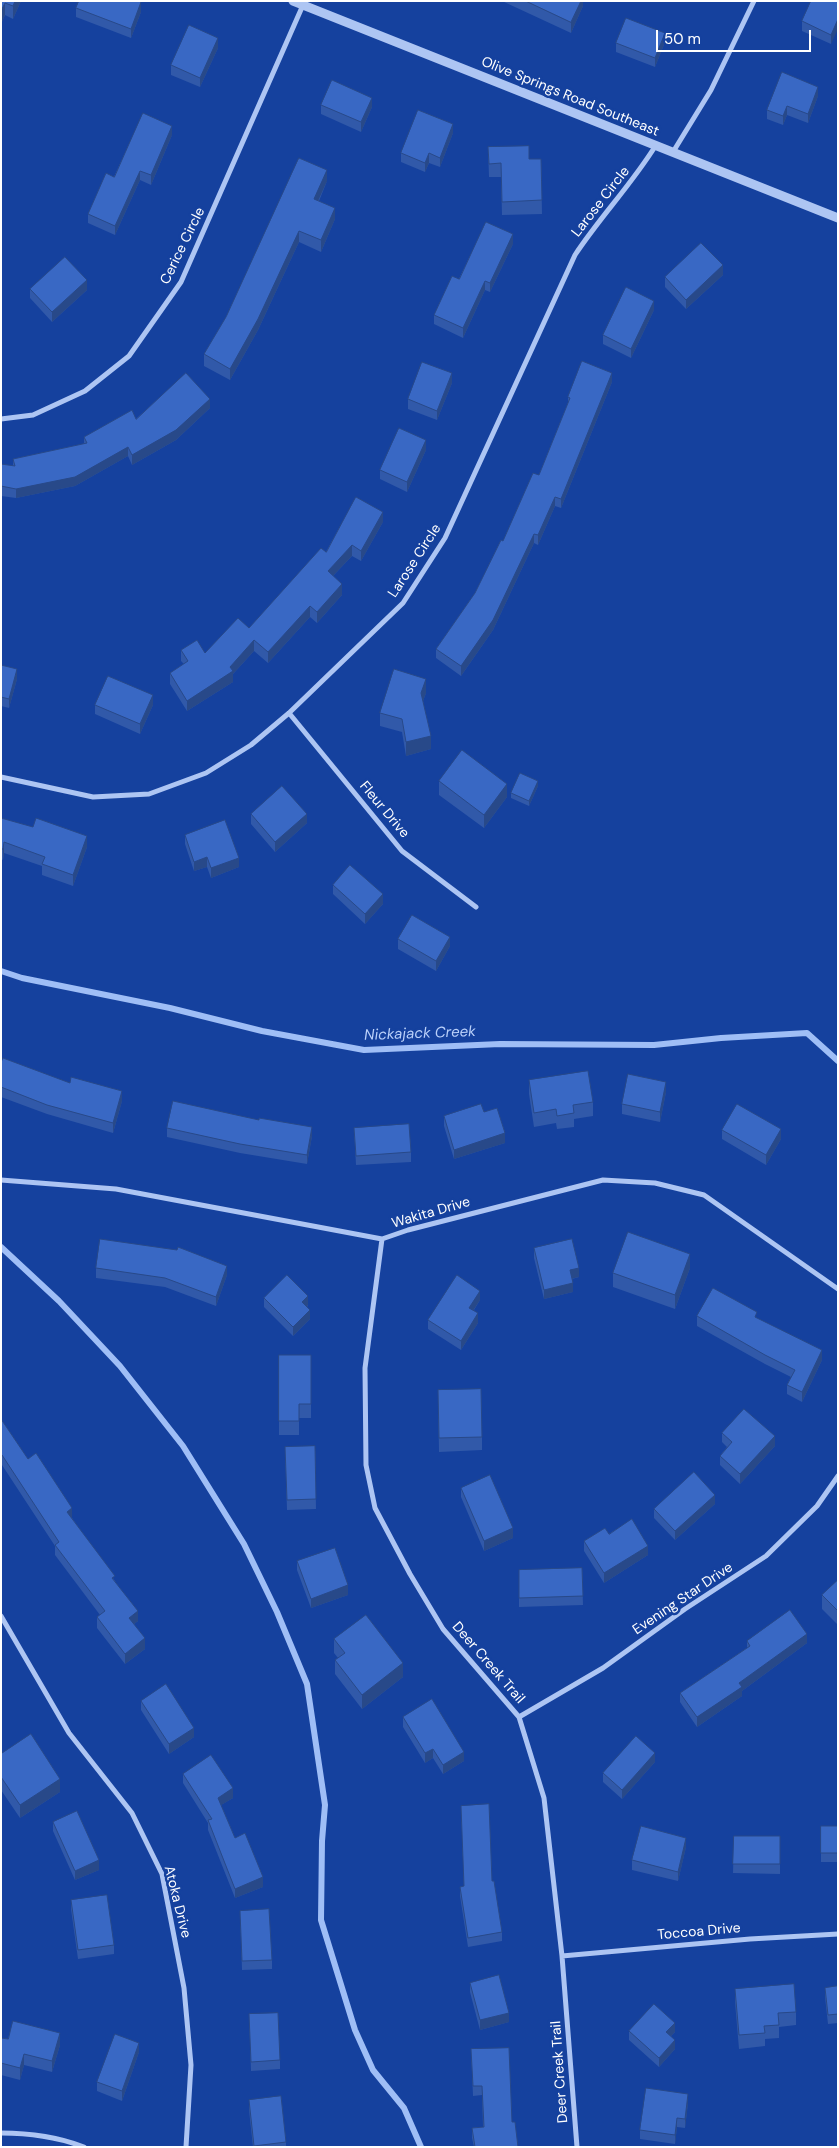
<!DOCTYPE html>
<html>
<head>
<meta charset="utf-8">
<style>
  body { margin:0 }
  #map { position:relative; width:839px; height:2148px; overflow:hidden; background:#15419e; font-family:"DM Sans",sans-serif }
  canvas { display:block }
  .frame { position:absolute; inset:0; border:2px solid #fff; pointer-events:none }
  .scale { position:absolute; left:656px; top:30px; width:155px; height:22px; box-sizing:border-box; border:2px solid #fff; border-top:0; padding-left:6px; font-size:15px; line-height:18px; white-space:nowrap; color:#fff; -webkit-text-stroke:4px #15419e; paint-order:stroke }
</style>
</head>
<body>
<div id="map">
<canvas width="839" height="2148"></canvas>
<div class="frame"></div>
<div class="scale">50 m</div>
</div>
<script>
const context = document.querySelector('canvas').getContext('2d');
context.lineJoin = 'round';
function strokePath(path, color, width, dash) { context.strokeStyle = color; context.lineWidth = width; context.lineCap = dash ? 'butt' : 'round'; context.setLineDash(dash || []); context.stroke(path); }
function fill(path, color) { context.fillStyle = color; context.fill(path, 'evenodd'); }
function write(font, color, halo, rows, align = 'center') {
  context.font = font + ' "DM Sans",sans-serif'; context.lineWidth = 5; context.setLineDash([]); context.textBaseline = 'middle'; context.strokeStyle = halo; context.fillStyle = color; for (const [text, x, y, turn = 0] of rows) {
    context.save(); context.translate(x, y); context.rotate((+turn || 0) * Math.PI / 180); context.textAlign = isNaN(turn) ? turn : align; if (halo) context.strokeText(text, 0, 0); context.fillText(text, 0, 0); context.restore();
  }
}
const stream = new Path2D(`
  M1,971L22,978L170,1008L262,1031L364,1050L500,1044L654,1045L721,1038L807,1033L838,1061
  M1,1247L59,1301L120,1366L183,1446L244,1544L277,1612L307,1684L325,1805L322,1841L321,1920L355,2030L373,2070L404,2108L421,2147`);
const minor = new Path2D(`
  M673,152L711,90L754,1
  M1,419L33,415L85,391L129,356L181,282L303,5
  M289,713L402,851L476,907
  M1,777L93,797L149,794L206,773L251,745L289,713L403,603L445,538L575,255C600,217 632,184 656,145
  M1,1180L116,1189L382,1239L408,1230L603,1180L655,1183L704,1195L838,1289
  M382,1239L365,1368L366,1465L375,1508L410,1574L443,1629L519,1717L544,1798L562,1956L577,2147
  M1,1616L69,1733L132,1813L162,1874L184,1988L191,2065L186,2147
  M519,1717L603,1668L685,1609L766,1556L817,1506L838,1476
  M562,1956L750,1939L838,1934
  M1,2133C29,2133 58,2137 84,2147`);
const tertiary = new Path2D(`
  M293,1L838,218`);
const wall = new Path2D(`
  M1,1H21L13,19L5,15L1,24Z
  M502,1H583V6L571,33Z
  M838,1L831,44L802,31V21Z
  M76,8L141,12L131,38L76,17Z
  M665,42L655,67L616,52V43Z
  M218,48L200,87L171,75V65Z
  M818,96L808,123L787,115L783,125L767,119V110Z
  M321,105L372,107L361,132L321,114Z
  M453,133L440,167L429,163L425,172L401,162V153Z
  M172,135L151,185L140,180L115,235L88,223V214L114,177Z
  M488,147L529,159H541L542,214L502,215L501,177H489Z
  M327,181L319,201L335,219L321,252L299,242L258,330L230,380L204,366V354Z
  M513,244L490,292L485,290L463,338L434,324V315L459,279Z
  M723,275L686,309L665,287V277Z
  M30,289L87,290L52,322L30,298Z
  M654,310L631,358L603,344V335Z
  M612,382L561,508L555,506L538,545L534,543L493,630L461,676L436,658V649L475,593L539,475L568,403V397Z
  M452,383L437,420L408,409V399Z
  M210,408L176,440L132,465L128,456L75,486L16,498L1,496V464L13,466V459L84,444V437L136,419Z
  M426,450L407,492L380,479V470Z
  M383,522L361,561L352,556L333,576L342,595L317,623L310,617L268,663L254,651L233,674V682L187,711L170,684V673L184,664L181,661V650L205,653L249,628L326,552Z
  M1,665L17,679L9,708L1,706Z
  M426,693L423,701L431,749L406,756L402,732L380,726V713Z
  M95,705H153L140,734L95,714Z
  M439,781L507,797L484,828L439,795Z
  M538,786L529,806L511,798V793Z
  M251,814L307,823L275,852L251,824Z
  M1,818L87,847L73,886L42,875V866L4,853L3,860L1,859Z
  M185,835L239,867L211,878L207,867L194,871L185,844Z
  M333,885L383,904L365,924L333,894Z
  M398,939L450,946L436,971L398,949Z
  M1,1063L70,1083L122,1101L113,1133L47,1114L1,1097Z
  M529,1080L593,1102V1116L574,1119V1127L557,1129L556,1123L534,1127L529,1094Z
  M666,1092L660,1122L622,1114V1104Z
  M484,1112L505,1143L454,1159L444,1126V1116Z
  M167,1128L312,1136L307,1164L240,1153L167,1137Z
  M354,1128L411,1152V1162L356,1165Z
  M722,1130L781,1139L766,1165L722,1139Z
  M534,1248L579,1277L572,1279L573,1292L544,1299L534,1258Z
  M96,1268L227,1275L216,1306L165,1287L96,1278Z
  M690,1268L675,1309L613,1287V1273Z
  M264,1298L308,1305L307,1307L310,1319L293,1336L264,1307Z
  M480,1300L474,1310L478,1323L461,1350L428,1329V1320Z
  M697,1316L757,1318L822,1360L802,1402L787,1394V1385L791,1377L765,1364L697,1326Z
  M279,1355H311V1418H299V1435H279Z
  M438,1390L482,1437V1450L439,1452Z
  M1,1419L28,1459L72,1518L115,1581L138,1621L134,1624L145,1649L125,1664L97,1628V1617L100,1615L55,1555V1546L2,1465Z
  M722,1433L775,1446L740,1484L720,1465V1456L727,1447L722,1442Z
  M315,1446L316,1509L287,1510L285,1447Z
  M461,1488L513,1538L484,1551L461,1497Z
  M715,1504L675,1540L654,1518V1509Z
  M609,1534L648,1555L604,1583L584,1551V1541Z
  M297,1561L348,1595L311,1608L297,1570Z
  M582,1568L583,1605L519,1607V1570Z
  M838,1580V1625L822,1609V1595Z
  M334,1639L403,1677L362,1709L335,1674V1660L338,1658L334,1653Z
  M747,1641L807,1643L742,1691V1696L697,1727L680,1702V1693L747,1648Z
  M141,1701L194,1737L169,1754L141,1710Z
  M403,1717L464,1761L443,1774L433,1758L425,1763L403,1727Z
  M1,1754L60,1792L20,1818L1,1790Z
  M655,1762L622,1799L603,1782V1773Z
  M183,1774L233,1798L221,1805L235,1838L263,1887L235,1898L208,1830V1823L183,1783Z
  M461,1806L502,1932V1941L468,1947L460,1896V1887L464,1886Z
  M53,1822L99,1870L75,1880L53,1831Z
  M821,1826H838V1862H821Z
  M734,1836H780V1874L733,1873Z
  M686,1847L678,1881L632,1870V1860Z
  M71,1900L114,1945V1954L78,1959L71,1909Z
  M240,1911L272,1960V1969L242,1970Z
  M470,1983L509,2022L480,2030L470,1992Z
  M838,1986V2023L828,2024L825,1997V1988Z
  M735,1989L796,2012V2025L779,2027V2038L765,2039V2046L739,2049L735,2002Z
  M249,2014L280,2060V2069L251,2071Z
  M629,2031L675,2032L671,2036L675,2049L659,2067L629,2040Z
  M1,2038L8,2039L60,2045L52,2072L24,2065L20,2080L1,2075Z
  M471,2049L512,2122L518,2147H474L472,2138V2128L483,2127L482,2095L473,2096Z
  M139,2052L122,2101L97,2091V2082Z
  M249,2100L286,2142V2147H253L249,2110Z
  M688,2103L685,2128L677,2127L675,2144L640,2139V2130Z`);
const shadedWall = new Path2D(`
  M15,1H21L13,19V6Z
  M581,1H583V6L571,33V22Z
  M141,2V12L131,38V29Z
  M5,3V15L1,24V11Z
  M838,19V29L831,44V35Z
  M665,33V42L655,67V58Z
  M218,38V48L200,87V78Z
  M818,87V96L808,123V114Z
  M372,98V107L361,132V122Z
  M787,106V115L783,125V116Z
  M453,124V133L440,167V158Z
  M172,126V135L151,185V175Z
  M429,153V163L425,172V163Z
  M327,170V181L314,210V199Z
  M140,171V180L115,235V226Z
  M335,208V219L321,252V240Z
  M299,231V242L258,330L230,380V369Z
  M513,234V244L490,292V283Z
  M723,265V275L686,309V300Z
  M87,280V290L52,322V312Z
  M485,281V290L463,338V328Z
  M654,301V310L631,358V349Z
  M452,373V383L437,420V411Z
  M612,373V382L561,508V499Z
  M210,399V408L176,440L132,465V455Z
  M426,440V450L407,492V482Z
  M128,447V456L75,486L16,498V489Z
  M555,497V506L538,545V535Z
  M383,512V522L361,561V551Z
  M534,534V543L493,630L461,676V666Z
  M352,545V556L328,581V571Z
  M342,584V595L317,623V612Z
  M310,606V617L268,663V652Z
  M254,640V651L233,674V682L187,711V701L230,667Z
  M17,669V679L9,708V699Z
  M426,679V693L421,707V693Z
  M153,695V705L140,734V724Z
  M431,736V749L406,756V742Z
  M538,781V786L529,806V801Z
  M507,784V797L484,828V815Z
  M307,814V823L275,852V842Z
  M87,836V847L73,886V875Z
  M4,842V853L3,860V849Z
  M207,857V867L194,871V862Z
  M239,858V867L211,878V868Z
  M383,894V904L365,924V914Z
  M450,937V946L436,971V961Z
  M666,1082V1092L660,1122V1112Z
  M122,1091V1101L113,1133V1123Z
  M312,1127V1136L307,1164V1155Z
  M781,1129V1139L766,1165V1155Z
  M505,1133V1143L454,1159V1150Z
  M690,1254V1268L675,1309V1295Z
  M227,1266V1275L216,1306V1297Z
  M579,1268V1277L570,1279V1270Z
  M573,1283V1292L544,1299V1290Z
  M480,1291V1300L469,1317V1308Z
  M308,1296V1305L302,1311V1302Z
  M310,1310V1319L293,1336V1327Z
  M478,1313V1323L461,1350V1341Z
  M822,1350V1360L802,1402V1392Z
  M775,1436V1446L740,1484V1474Z
  M715,1495V1504L675,1540V1531Z
  M72,1508V1518L67,1522V1512Z
  M513,1528V1538L484,1551V1541Z
  M648,1546V1555L604,1583V1573Z
  M348,1585V1595L311,1608V1599Z
  M138,1611V1621L129,1628V1618Z
  M807,1634V1643L742,1691V1696L697,1727V1717L739,1683Z
  M145,1638V1649L125,1664V1654Z
  M403,1663V1677L362,1709V1695Z
  M194,1728V1737L169,1754V1744Z
  M433,1749V1758L425,1763V1753Z
  M464,1752V1761L443,1774V1765Z
  M655,1753V1762L622,1799V1790Z
  M60,1779V1792L20,1818V1805Z
  M233,1788V1798L218,1807V1798Z
  M686,1838V1847L678,1881V1872Z
  M99,1860V1870L75,1880V1871Z
  M263,1877V1887L235,1898V1889Z
  M509,2013V2022L480,2030V2020Z
  M675,2023V2032L666,2041V2032Z
  M60,2033V2045L52,2072V2061Z
  M675,2040V2049L659,2067V2058Z
  M139,2043V2052L122,2101V2091Z
  M24,2054V2065L20,2080V2068Z
  M688,2094V2103L685,2128V2119Z
  M677,2118V2127L675,2144V2135Z`);
const building = new Path2D(`
  M1,1H15L13,6L5,3L1,11Z
  M79,1H139L141,2L131,29L76,8Z
  M526,1H581L571,22Z
  M811,1H838V19L831,35L802,21Z
  M626,18L665,33L655,58L616,43Z
  M189,25L218,38L200,78L171,65Z
  M782,72L818,87L808,114L787,106L783,116L767,110Z
  M332,80L372,98L361,122L321,105Z
  M418,110L453,124L440,158L429,153L425,163L401,153Z
  M143,113L172,126L151,175L140,171L115,226L88,214L106,173L114,177Z
  M529,146V159H541L542,200L502,202L501,163L489,164L488,147Z
  M299,158L327,170L314,199L335,208L321,240L299,231L258,319L230,369L204,354L226,317Z
  M486,222L513,234L490,283L485,281L463,328L434,315L452,276L459,279Z
  M701,243L723,265L686,300L665,277Z
  M65,257L87,280L52,312L30,289Z
  M626,287L654,301L631,349L603,335Z
  M582,361L612,373L561,499L555,497L538,535L534,534L493,620L461,666L436,649L475,593L501,540L503,541L533,473L539,475L570,398L568,397Z
  M422,362L452,373L437,411L408,399Z
  M186,373L210,399L176,430L132,455L128,447L75,477L16,489L1,486V464L15,466L13,459L87,443L84,437L132,410L136,419Z
  M399,428L426,440L407,482L380,470Z
  M356,497L383,512L361,551L352,545L328,571L342,584L317,612L310,606L268,652L254,640L230,667L233,671L187,701L170,673L188,661L181,650L197,640L205,653L238,618L249,628L321,548L326,552Z
  M1,665L17,669L9,699L1,697Z
  M394,669L426,679L421,693L431,736L406,742L402,719L380,713Z
  M108,676L153,695L140,724L95,705Z
  M462,750L507,784L484,815L439,781Z
  M520,773L538,781L529,801L511,793Z
  M282,786L307,814L275,842L251,814Z
  M1,818L33,827L36,818L87,836L73,875L42,864L45,857L4,842L3,849H1Z
  M225,820L239,858L211,868L207,857L194,862L185,835Z
  M350,865L383,894L365,914L333,885Z
  M412,915L450,937L436,961L398,939Z
  M3,1058L70,1083L71,1077L122,1091L113,1123L47,1105L1,1087V1063Z
  M588,1071L593,1102L573,1105L574,1113L557,1116L556,1109L534,1113L529,1080Z
  M628,1074L666,1082L660,1112L622,1104Z
  M173,1101L259,1120V1118L312,1127L307,1155L240,1144L167,1128Z
  M481,1104L484,1112L497,1108L505,1133L454,1150L444,1116Z
  M737,1104L781,1129L766,1155L722,1130Z
  M409,1124L411,1152L356,1156L354,1128Z
  M628,1232L690,1254L675,1295L613,1273Z
  M100,1239L177,1250L178,1247L227,1266L216,1297L165,1278L96,1268Z
  M572,1239L579,1268L570,1270L573,1283L544,1290L534,1248Z
  M287,1275L308,1296L302,1302L310,1310L293,1327L264,1298Z
  M457,1275L480,1291L469,1308L478,1313L461,1341L428,1320Z
  M713,1288L757,1312L755,1317L822,1350L802,1392L787,1385L795,1370L765,1355L697,1316Z
  M279,1355H311V1404H299V1421H279Z
  M481,1389L482,1437L439,1438L438,1390Z
  M744,1409L775,1436L740,1474L720,1456L732,1442L722,1433Z
  M1,1419L28,1459L36,1453L72,1508L67,1512L115,1576L112,1578L138,1611L129,1618L145,1638L125,1654L97,1617L105,1611L55,1545L59,1542L2,1455H1Z
  M315,1446L316,1499L287,1500L285,1447Z
  M694,1472L715,1495L675,1531L654,1509Z
  M490,1475L513,1528L484,1541L461,1488Z
  M632,1519L648,1546L604,1573L584,1541L605,1528L609,1534Z
  M335,1548L348,1585L311,1599L297,1561Z
  M582,1568L583,1596L519,1598V1570Z
  M838,1580V1611L822,1595Z
  M790,1610L807,1634L739,1683L742,1687L697,1717L680,1693L750,1646L747,1641Z
  M366,1615L403,1663L362,1695L335,1660L345,1653L334,1639Z
  M166,1684L194,1728L169,1744L141,1701Z
  M432,1699L464,1752L443,1765L433,1749L425,1753L403,1717Z
  M31,1734L60,1779L20,1805L1,1777V1754Z
  M636,1736L655,1753L622,1790L603,1773Z
  M211,1755L233,1788L218,1798L235,1838L245,1833L263,1877L235,1889L208,1820L212,1819L183,1774Z
  M489,1804L492,1881H494L502,1932L468,1938L460,1887L464,1886L461,1806Z
  M77,1811L99,1860L75,1871L53,1822Z
  M641,1826L686,1838L678,1872L632,1860Z
  M821,1826H838V1853H821Z
  M734,1836H780V1864H733Z
  M107,1895L114,1945L78,1950L71,1900Z
  M269,1909L272,1960L242,1961L240,1911Z
  M499,1975L509,2013L480,2020L470,1983Z
  M794,1984L796,2012L778,2013L779,2025L764,2026L765,2033L739,2035L735,1989Z
  M838,1986V2014L828,2015L825,1988Z
  M654,2004L675,2023L666,2032L675,2040L659,2058L629,2031Z
  M278,2013L280,2060L251,2062L249,2014Z
  M13,2021L60,2033L52,2061L24,2054L20,2068L1,2063V2038L8,2039Z
  M115,2034L139,2043L122,2091L97,2082Z
  M509,2048L512,2122H515L518,2147H475L472,2128L484,2127L482,2086H473L471,2049Z
  M646,2088L688,2094L685,2119L677,2118L675,2135L640,2130Z
  M281,2096L286,2142L254,2146L249,2100Z`);
const streetNames = [
  ["Olive Springs Road Southeast",570,97,22],
  ["Larose Circle",601,202,-52],
  ["Cerice Circle",183,246,-64],
  ["Larose Circle",415,561,-57],
  ["Fleur Drive",384,810,50],
  ["Wakita Drive",431,1213,-16],
  ["Evening Star Drive",683,1599,-34],
  ["Deer Creek Trail",488,1663,49],
  ["Atoka Drive",177,1902,76],
  ["Toccoa Drive",699,1932,-5],
  ["Deer Creek Trail",560,2072,-94]
];
const waterNames = [
  ["Nickajack Creek",420,1034,-2]
];
strokePath(stream, '#9fbef6', 6);
strokePath(minor, '#adc5f3', 5);
strokePath(tertiary, '#adc5f3', 9);
fill(wall, '#3159a9');
fill(shadedWall, '#284989');
fill(building, '#3968c4');
strokePath(building, '#284989', 1);
write('14px', '#fff', '#15419e', streetNames);
write('italic 15px', '#bad0fa', '#15419e', waterNames);
</script>
</body>
</html>
